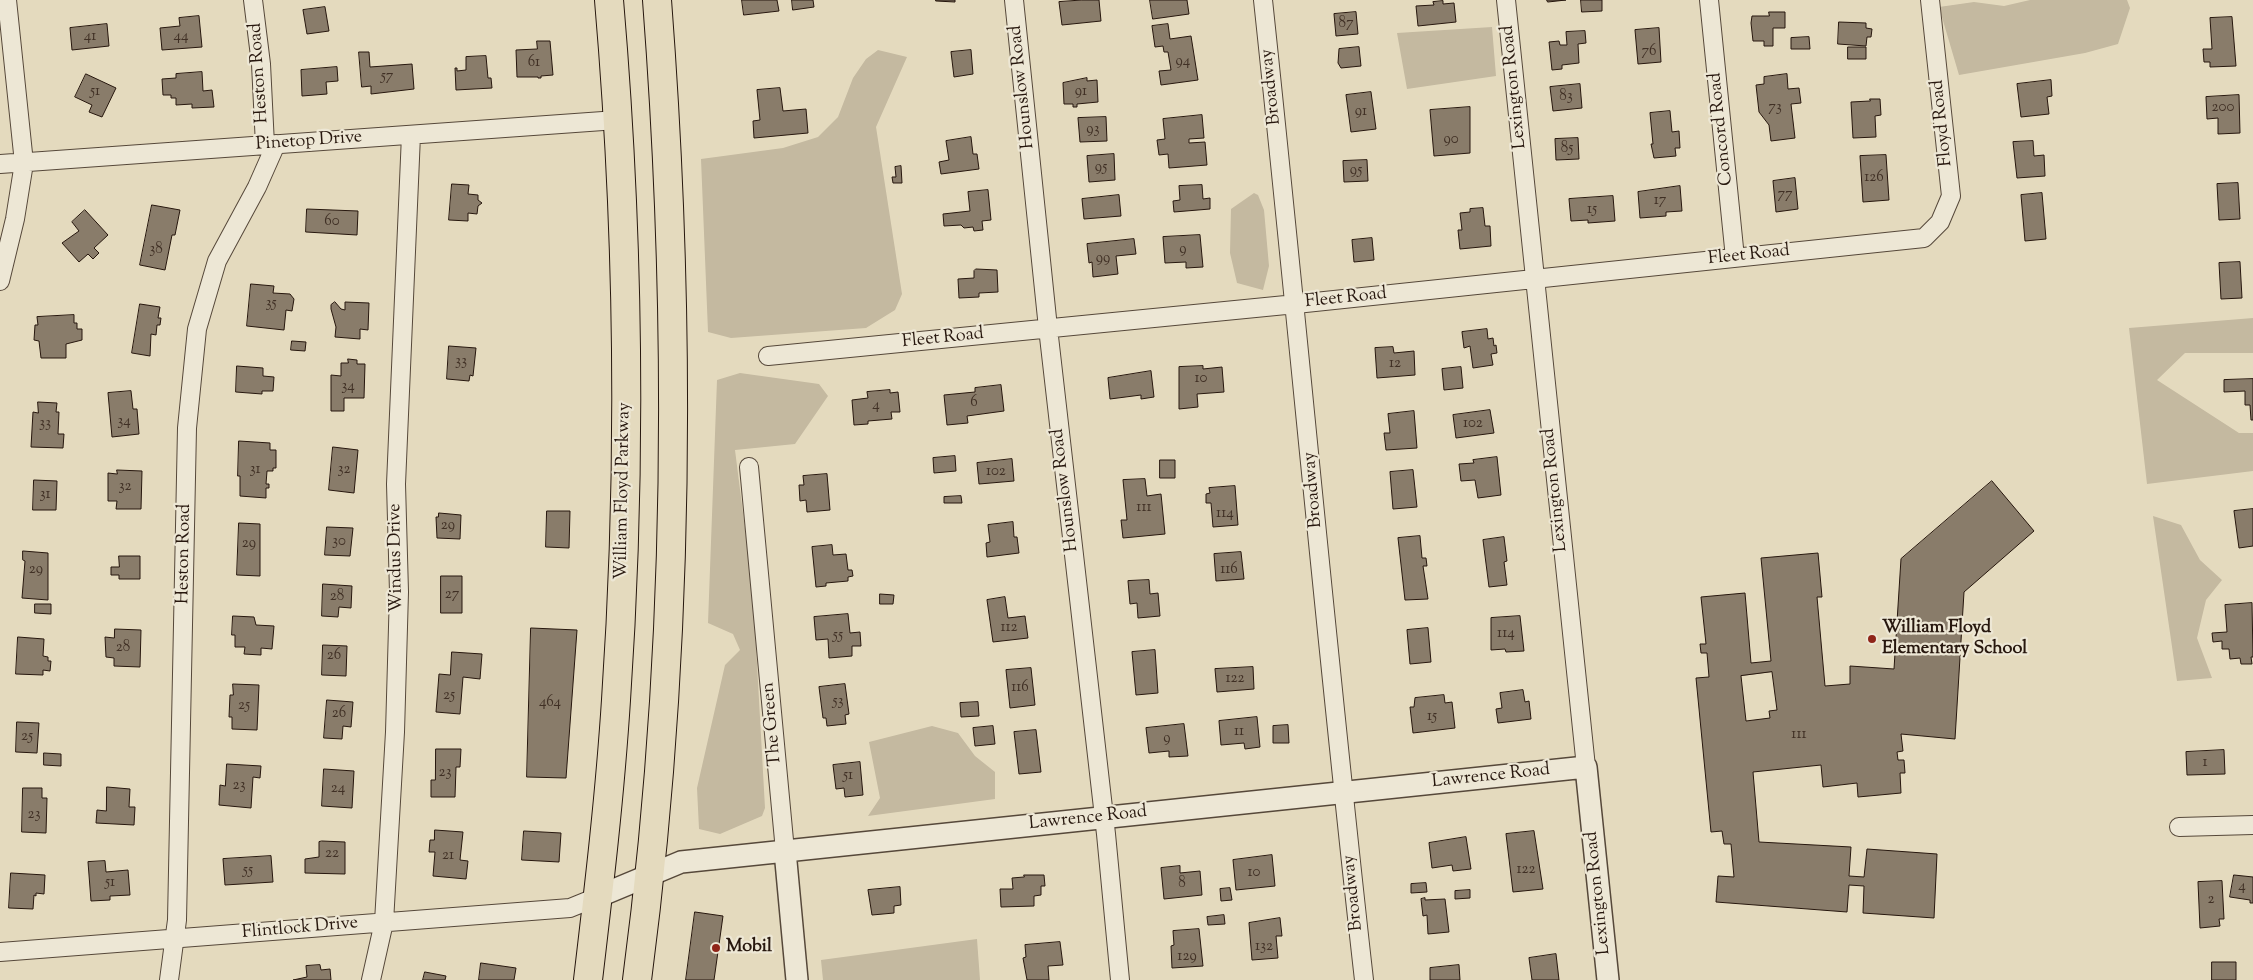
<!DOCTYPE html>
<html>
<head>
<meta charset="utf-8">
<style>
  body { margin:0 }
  canvas { display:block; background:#e4dabe }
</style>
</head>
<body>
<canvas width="2253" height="980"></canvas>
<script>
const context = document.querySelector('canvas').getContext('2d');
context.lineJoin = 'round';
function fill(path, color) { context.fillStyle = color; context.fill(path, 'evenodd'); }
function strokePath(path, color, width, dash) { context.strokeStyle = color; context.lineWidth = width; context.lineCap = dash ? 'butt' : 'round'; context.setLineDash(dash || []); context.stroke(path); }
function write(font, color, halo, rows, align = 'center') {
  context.font = font + ' "Sorts Mill Goudy",serif'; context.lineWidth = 4.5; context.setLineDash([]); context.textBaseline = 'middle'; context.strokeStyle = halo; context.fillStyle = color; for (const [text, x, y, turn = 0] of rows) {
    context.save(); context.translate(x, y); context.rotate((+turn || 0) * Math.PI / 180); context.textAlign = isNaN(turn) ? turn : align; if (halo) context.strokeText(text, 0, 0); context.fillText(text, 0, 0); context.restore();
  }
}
const green = new Path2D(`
  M2030,0H2127L2130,8L2118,44L2085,53L1959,75L1939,7L1974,2L2004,6Z
  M1492,27L1496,76L1407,89L1397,33Z
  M878,50L907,57L876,127L902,294L895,310L866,328L731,338L708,332L701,159L783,148L818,137L838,117L853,78L866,59Z
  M1254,193L1258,195L1264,210L1269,266L1263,290L1237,283L1230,253L1231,209Z
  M2253,318V353H2185L2157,380L2239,433H2253V471L2147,484L2129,328Z
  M740,373L819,384L828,396L795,444L735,450L753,592L765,808L762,816L720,834L699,829L697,788L725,665L740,650L733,634L708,623L717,380Z
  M2153,516L2181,525L2200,560L2222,580L2206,600L2197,638L2212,678L2177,681Z
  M932,726L958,733L975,756L995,772V799L868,816L880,798L869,742Z
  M977,939L980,980H823L821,960Z`);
const building = new Path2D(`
  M742,0H777L779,11L744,15Z
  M792,0H813L814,7L793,10Z
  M936,0H955V2L936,1Z
  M1082,0H1099L1101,21L1062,25L1059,2Z
  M1150,0H1187L1189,14L1153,19Z
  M1547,0H1566L1548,2Z
  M1581,0H1602V11L1582,12Z
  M1443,1V4L1454,3L1456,22L1418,26L1416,6L1434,5L1433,2Z
  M325,7L329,31L307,34L303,10Z
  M1356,12L1358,34L1336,36L1334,14Z
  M1769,12H1785V28H1773V46H1764V41H1753L1751,23L1752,16H1769Z
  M199,16L202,47L162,50L160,28L180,26L179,18Z
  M2232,17L2236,66L2210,67V62H2204L2203,49H2212L2210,18Z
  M1839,22L1866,23V28L1872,29L1871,37H1867L1866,46L1838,44Z
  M107,24L109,46L72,50L70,28Z
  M1168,24L1170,39L1191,36L1198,80L1161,85L1159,71L1171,70L1168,52H1164L1163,46L1155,47L1152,26Z
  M1659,28L1661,62L1638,64L1635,30Z
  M1585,31L1586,43L1578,44L1579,63L1562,65V69L1552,70L1549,42L1559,41L1560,45H1567L1566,32Z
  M1809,37L1810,49H1791V38Z
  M537,41H550L553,75L541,76V78H538V77H517L516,50L537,49Z
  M1359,47L1361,66L1341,68L1338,63L1339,49Z
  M1848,47H1866V59H1848Z
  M971,50L973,74L954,77L951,52Z
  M359,52H369L370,67L412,64L414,89L371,94V86L362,87Z
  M486,56L488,78H491L492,88L456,90L455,68H457V71L466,70V57Z
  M337,67L338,81L326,82L327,94L302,96L301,70Z
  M202,72L203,91L212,90L214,107L192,108V104L176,105V98H171V95H163L162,79L176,78V74Z
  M86,74L116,88L102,117L89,112L92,105L75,97Z
  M1787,74L1788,89L1799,88L1801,103L1791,104L1795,138L1771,141L1769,125L1759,112L1756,85L1764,84V77Z
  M1087,78V81L1097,80L1098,102L1077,104V107H1073V104H1064L1063,83Z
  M2051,80L2052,96L2047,97L2049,114L2021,117L2017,84Z
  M1580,84L1582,108L1553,111L1550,87Z
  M780,88L783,111L806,109L808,133L754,138L753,121L760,120L757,90Z
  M1371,92L1376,129L1351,132L1346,95Z
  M2239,95L2240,133L2218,134V118L2207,119L2206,97Z
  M1870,99H1880L1881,115L1875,116L1876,137L1853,138L1851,102L1870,101Z
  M1470,107V153L1434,156L1430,110Z
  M1670,111L1672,132L1679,131L1680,148H1675L1676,156L1654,158L1651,144H1653L1650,113Z
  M1202,115L1204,138L1189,139V143L1205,142L1207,165L1169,168L1168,154L1159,155L1157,140L1165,139L1163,119Z
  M1106,117L1107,141L1080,142L1078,118Z
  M971,137L973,154H977L979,169L941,174L939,162L949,160L946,141Z
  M1578,138L1579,159L1556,160L1555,139Z
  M2033,141L2034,156L2044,155L2045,176L2017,178L2013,142Z
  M1114,154L1115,180L1089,182L1087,156Z
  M1886,155L1889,200L1863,202L1860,156Z
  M1367,160L1368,181L1344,182L1343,161Z
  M901,166L902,183H893L892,177H896L895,167Z
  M1795,178L1798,209L1776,212L1773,181Z
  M2238,183L2240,219L2219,220L2217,184Z
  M452,184L469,185L468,194L478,195V200L482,203L478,206L477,214L468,213V221L449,220Z
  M1202,185L1203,199L1210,198V209L1174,212L1173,201L1180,200L1179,186Z
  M1680,186L1682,211L1666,212V216L1640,218L1638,192Z
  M988,190L991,220L982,221L983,230L974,231L973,227L964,228L961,225L944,226L943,214L970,211L968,192Z
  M2042,193L2046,239L2025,241L2021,195Z
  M1119,195L1121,216L1084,219L1082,199Z
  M1613,196L1615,221L1588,223V220L1571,221L1569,199Z
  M152,205L180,210L175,235H172L165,270L140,265Z
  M1483,208L1485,226H1490L1491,246L1460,249L1458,230H1462L1460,213L1470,212V209Z
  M307,209L358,211L357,235L306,232Z
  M85,210L108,235L94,248L99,253L93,259L88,254L79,262L62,243L79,231L72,222Z
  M1200,235L1203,267L1186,268V262L1165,263L1163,237Z
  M1372,238L1374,260L1354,262L1352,240Z
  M1134,239L1136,254L1116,256L1118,274L1093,277L1092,262L1089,263L1087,244Z
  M2240,262L2242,298L2221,299L2219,263Z
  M976,269L997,270L998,292L979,293V297L959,298L958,279L974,278V271Z
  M251,284L274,286L273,293L290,294L294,299L292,311L286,310L284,330L247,326Z
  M335,302L341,309L345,310V302L369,303L368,330L360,329V339L335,337L336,327L331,309V305Z
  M140,304L160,307L158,318H161L160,325H157L156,335L151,334L150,356L132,353Z
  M74,315V323H77V329H82V340L66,344V358H41L39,341L34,340L35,325H38L37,317Z
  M1487,329L1488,339L1493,338L1494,346L1496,345L1497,353L1491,354L1493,365L1473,368L1470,346L1464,348L1462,332Z
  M292,341L306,342L305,351L291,350Z
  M449,346L476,348L473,376L470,375L469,381L447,379Z
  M1393,347L1394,353L1414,351L1415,375L1377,378L1375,348Z
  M348,359L357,360V364H365L364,398H344V411H331V375L341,376V363H348Z
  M237,366L263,368V376L274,377L273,391H262V394L236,392Z
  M1203,366V369L1222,367L1224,392L1197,394L1198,407L1179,409V367Z
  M1461,367L1463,388L1444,390L1442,369Z
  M1151,371L1154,397L1141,399V395L1110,399L1108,378Z
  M2253,379V420H2251L2250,405H2245V391L2224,392V380Z
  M1001,385L1004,411L967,416L968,423L947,425L944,395L975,392V388Z
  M890,390V393L898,392L900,412H891L892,419L868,421V424L854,425L852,400L868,398L867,392Z
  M131,391L133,409H137L139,434L112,437L108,393Z
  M38,402L57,403L56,412H59L58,434H64L63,448L31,447L33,412L38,413Z
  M1490,410L1494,433L1456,438L1453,415Z
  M1414,411L1417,448L1386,450L1384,433H1390L1388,414Z
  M239,441L270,443V450H276V468H273V471H267L266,484H269V488H266V498L240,496V476H238Z
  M333,447L358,450L354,493L329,490Z
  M955,456L956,471L934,473L933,458Z
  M1497,457L1501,495L1478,498L1475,480L1461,481L1459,464L1474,463L1473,460Z
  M1012,459L1014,481L979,484L977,463Z
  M1160,460H1175V478H1160Z
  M117,470L142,471L141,509H116L117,501H108V473L117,474Z
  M1413,470L1417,507L1393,509L1390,472Z
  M827,474L830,510L807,512L806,500L800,501L799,485H804L803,476Z
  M1145,479L1147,496L1161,494L1165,534L1123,538L1121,520H1127L1123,480Z
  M34,480L57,481L56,510H33Z
  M1992,481L2034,531L1964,592L1955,739L1901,734L1903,751L1897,752L1898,760H1904L1905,773H1900L1901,793L1858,797L1857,783L1823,787L1821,765L1753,772L1759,842L1851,847L1849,876L1864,877L1867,849L1937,854L1934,918L1863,913L1864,886L1849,885L1847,912L1716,902L1718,876L1734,877L1731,844H1724L1722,831L1711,832L1696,678L1709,677L1707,653H1701L1700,644H1706L1701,597L1745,593L1751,663L1771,661L1761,558L1818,553L1822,597H1817L1825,686L1850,684V666L1894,669L1901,559ZM1772,672L1777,710L1769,711L1770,718L1746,721L1741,676Z
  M1235,486L1238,525L1213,527L1211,503H1206V494L1210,493L1209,488Z
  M961,496L962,503H944V497Z
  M2253,509V546L2239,548L2234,511Z
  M547,511H570L569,548L546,547Z
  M439,513L461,515L460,539L437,538L436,517H438Z
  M1013,522L1014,537H1017L1019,553L987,557L986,543L990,542L988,525Z
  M239,523L260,524V576L237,575Z
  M327,527L353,528L350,556L325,555Z
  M1420,536L1422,558H1426L1427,566H1423L1428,599L1405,600L1398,538Z
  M1504,537L1507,561L1504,562L1507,585L1489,587L1483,540Z
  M832,545L833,555L846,554L848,570H852L853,576L848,577V581L826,583V586L816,587L812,547Z
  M23,551L48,553V600L22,598L25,561L23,560Z
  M1241,552L1244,579L1216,581L1214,554Z
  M119,556H140V579H119V575H111V567H119Z
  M441,576H462V613H441Z
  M1149,580L1150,594L1158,593L1160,616L1138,618L1137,603L1130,604L1128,581Z
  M323,584L352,586L351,608L339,607L338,617L322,616Z
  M880,594L894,595L893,604H880Z
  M1005,597L1008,618L1025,616L1028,638L993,642L987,600Z
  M2252,603L2253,657H2251L2252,664H2241L2240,658L2230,659L2229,649H2222V641L2213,642L2212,633L2227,632L2225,605Z
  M35,604H51V614L35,613Z
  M848,614L850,633L860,632L861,646H852V656L829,658L828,639L816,640L814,617Z
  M233,616L254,617L256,625L274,626L272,649L261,648V655L244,654L245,647H235V635H232Z
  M1520,616L1524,651L1506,652L1505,649L1491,650V618Z
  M531,628L577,630L566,778L527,777Z
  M1428,628L1431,662L1410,664L1407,630Z
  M115,629L141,630L140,667L114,666V658L106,657L105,637L114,638Z
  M18,637L44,639L43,656L48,657V661H51L50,671L43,670V675L16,674Z
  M323,645L347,646L346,676L322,675Z
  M1155,650L1158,693L1136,695L1132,652Z
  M452,652L482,654L480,679L463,677L460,714L436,712L439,674L450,675Z
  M1253,667L1254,689L1217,692L1215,669Z
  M1031,668L1035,705L1010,708L1006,670Z
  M233,684L259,685L257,730L232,729V717H229L230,695H233Z
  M845,684L849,714L845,715L846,724L827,726L826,718H823L819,687Z
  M1523,690L1525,702L1529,701L1531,719L1498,723L1496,709L1502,708L1500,693Z
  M1444,695L1445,703L1452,702L1455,728L1413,733L1410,707H1414L1415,698Z
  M327,700L353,702L351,727L343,726L342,739L324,738Z
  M978,702L979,716L961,717L960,703Z
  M1257,717L1260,747L1245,749L1244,743L1221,745L1219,721Z
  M17,722L39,723L37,753L16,752Z
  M1184,724L1188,756L1169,757V751L1149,753L1146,728Z
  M1288,725L1289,743H1273V726Z
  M993,726L995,744L975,746L973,728Z
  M1036,730L1041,772L1019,774L1014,732Z
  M436,749H461L460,767H456L455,797H431V780H435Z
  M2224,750L2225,774L2187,775L2186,752Z
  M44,753L61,754V766L44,765Z
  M860,762L863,795L845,797L844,788L836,789L833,765Z
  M227,764L261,766L260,778L253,777L251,808L219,805L220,785L225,786Z
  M324,769L354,771L352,808L322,806Z
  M107,787L130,789L129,807H135L134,825L96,823L97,810L106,811Z
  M23,788H42V798H47L46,833L22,832Z
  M435,830L463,832L460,860L468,861L466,879L433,876L435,852H429L430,840H434Z
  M524,831L561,833L559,862L522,860Z
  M1534,831L1543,889L1513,892L1506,834Z
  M1466,837L1471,869L1453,871L1452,865L1432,868L1429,843Z
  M322,841L345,842V874L305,873V859L319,857V842Z
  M1272,855L1275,886L1236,890L1233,860Z
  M271,856L273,882L225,885L223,859Z
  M105,861L106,872L128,870L130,895L110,896V900L91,901L88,862Z
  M1180,866V873L1200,871L1202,895L1164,899L1161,868Z
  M11,873L45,875L44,894L36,893V896L34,895L33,909L9,908Z
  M1024,875H1044L1045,886H1041V895L1034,896V906L1001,907L1000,889H1013L1012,878L1024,877Z
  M2234,875L2253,877V903H2250V900L2230,897Z
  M2222,881L2224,919H2219L2220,926L2200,928L2198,882Z
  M1426,883L1427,892L1411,893V884Z
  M900,887L901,905L894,906V913L872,915L868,890Z
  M1230,888L1232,900L1221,901L1220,889Z
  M1470,890V898L1455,899V891Z
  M1425,898V900L1445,899L1449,932L1428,934L1427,915L1423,916L1421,899Z
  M695,912L723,916L714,980H686Z
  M1224,915L1225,924L1208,925L1207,917Z
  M1280,918L1282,936H1276L1278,958L1252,960L1249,923Z
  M1199,929L1203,966L1172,968L1171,946L1174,945L1173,931Z
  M1060,942L1063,965L1048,966L1049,980H1027L1023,958L1026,957L1025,945Z
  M1556,954L1559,980H1532L1529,958Z
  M2212,962H2236V980H2212Z
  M481,963L516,968L514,980H479Z
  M320,965L321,970L330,969L331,980H293L307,977L306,966Z
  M1459,965L1460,980H1430V968Z
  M425,972L446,976L445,980H423Z`);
const minor = new Path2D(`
  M253,0L261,64L265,145
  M1014,0L1048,328L1106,834L1120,980
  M1263,0C1298,327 1327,654 1364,980
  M1506,0L1586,767
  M1709,0L1735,258
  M0,164L617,120
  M0,281L15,219L24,163L7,0
  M768,356L1296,304L1924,238L1940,222L1951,196L1930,0
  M749,467L785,851
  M2179,827L2253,825
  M0,952L570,908L597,897
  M169,980L177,920L187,428L197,329L217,261L257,187L276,144
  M371,980L384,922L395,732L399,592L396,484L411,135`);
const tertiary = new Path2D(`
  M785,851L797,980
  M597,897L681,862L1586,767L1608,980`);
const trunk = new Path2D(`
  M588,980C599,887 610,794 616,700C632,467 629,233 609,0
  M637,980C680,655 682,327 657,0`);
const markers = [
  [1872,639,5,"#8f2418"],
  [716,948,5,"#8f2418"]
];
const numberNames = [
  ["87",1346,24],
  ["41",90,37],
  ["44",181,37],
  ["76",1649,52],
  ["94",1183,62],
  ["61",534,63],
  ["57",387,77],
  ["51",95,92],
  ["91",1081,92],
  ["83",1566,97],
  ["73",1775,108],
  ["200",2223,108],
  ["91",1361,112],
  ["93",1093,130],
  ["90",1451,140],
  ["85",1567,149],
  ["95",1101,168],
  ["95",1356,171],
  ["126",1874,178],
  ["77",1785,195],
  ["17",1660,201],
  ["15",1592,210],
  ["60",332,222],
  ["38",156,250],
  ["9",1183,250],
  ["99",1103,259],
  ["35",271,304],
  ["33",461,362],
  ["12",1395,364],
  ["10",1201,379],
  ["34",348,387],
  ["6",974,403],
  ["4",876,406],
  ["34",124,422],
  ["33",45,424],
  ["102",1473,424],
  ["31",255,470],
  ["32",344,470],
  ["102",996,472],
  ["32",125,487],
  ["31",45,495],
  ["111",1144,508],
  ["114",1225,514],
  ["29",448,526],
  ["30",339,542],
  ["29",249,544],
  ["29",36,570],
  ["116",1229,570],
  ["27",452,595],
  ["28",337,597],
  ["112",1009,628],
  ["114",1506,634],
  ["55",838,636],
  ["28",123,648],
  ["26",334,656],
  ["122",1235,679],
  ["116",1020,688],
  ["25",449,696],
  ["53",838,702],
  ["464",550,703],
  ["25",244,706],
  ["26",339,714],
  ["15",1432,717],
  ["11",1239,732],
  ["111",1799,735],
  ["25",27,737],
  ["9",1167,739],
  ["1",2205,763],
  ["23",445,773],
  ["51",848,776],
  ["23",239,786],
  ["24",338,789],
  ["23",34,815],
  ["22",332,854],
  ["21",448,856],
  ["122",1526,870],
  ["55",248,871],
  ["10",1254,873],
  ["51",110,883],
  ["8",1182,884],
  ["4",2242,887],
  ["2",2211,900],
  ["132",1264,947],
  ["129",1187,957]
];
const streetNames = [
  ["Heston Road",260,73,-94],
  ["Hounslow Road",1023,87,-96],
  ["Broadway",1272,87,-96],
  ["Lexington Road",1515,87,-96],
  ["Floyd Road",1943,123,-96],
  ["Concord Road",1722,129,-96],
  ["Pinetop Drive",309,142,-4],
  ["Fleet Road",1749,256,-6],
  ["Fleet Road",1346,299,-6],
  ["Fleet Road",943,339,-6],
  ["Hounslow Road",1066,490,-97],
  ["Broadway",1314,490,-95],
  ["Lexington Road",1556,490,-96],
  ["William Floyd Parkway",624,491,-89],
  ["Heston Road",185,554,-89],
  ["Windus Drive",397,558,-91],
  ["The Green",773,724,-95],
  ["Lawrence Road",1491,777,-6],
  ["Lawrence Road",1088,819,-6],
  ["Broadway",1354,893,-96],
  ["Lexington Road",1599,893,-96],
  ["Flintlock Drive",300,929,-5]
];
const poiNames = [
  ["William Floyd",1882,629],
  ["Elementary School",1882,650],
  ["Mobil",726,948]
];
fill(green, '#c4b9a0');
fill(building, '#897c6a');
strokePath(building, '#27170e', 1);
strokePath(minor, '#56483a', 20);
strokePath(tertiary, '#56483a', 24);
strokePath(trunk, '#27170e', 30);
strokePath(minor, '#ede7d5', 18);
strokePath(tertiary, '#ede7d5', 21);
strokePath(trunk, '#e4dabe', 28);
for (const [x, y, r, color] of markers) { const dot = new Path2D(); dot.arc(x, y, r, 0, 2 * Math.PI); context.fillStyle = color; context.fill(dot); strokePath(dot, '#ede7d5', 2); }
write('15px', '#403025', null, numberNames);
write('18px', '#27170e', '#ede7d5', streetNames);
write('bold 18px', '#27170e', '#ede7d5', poiNames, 'left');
</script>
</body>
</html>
